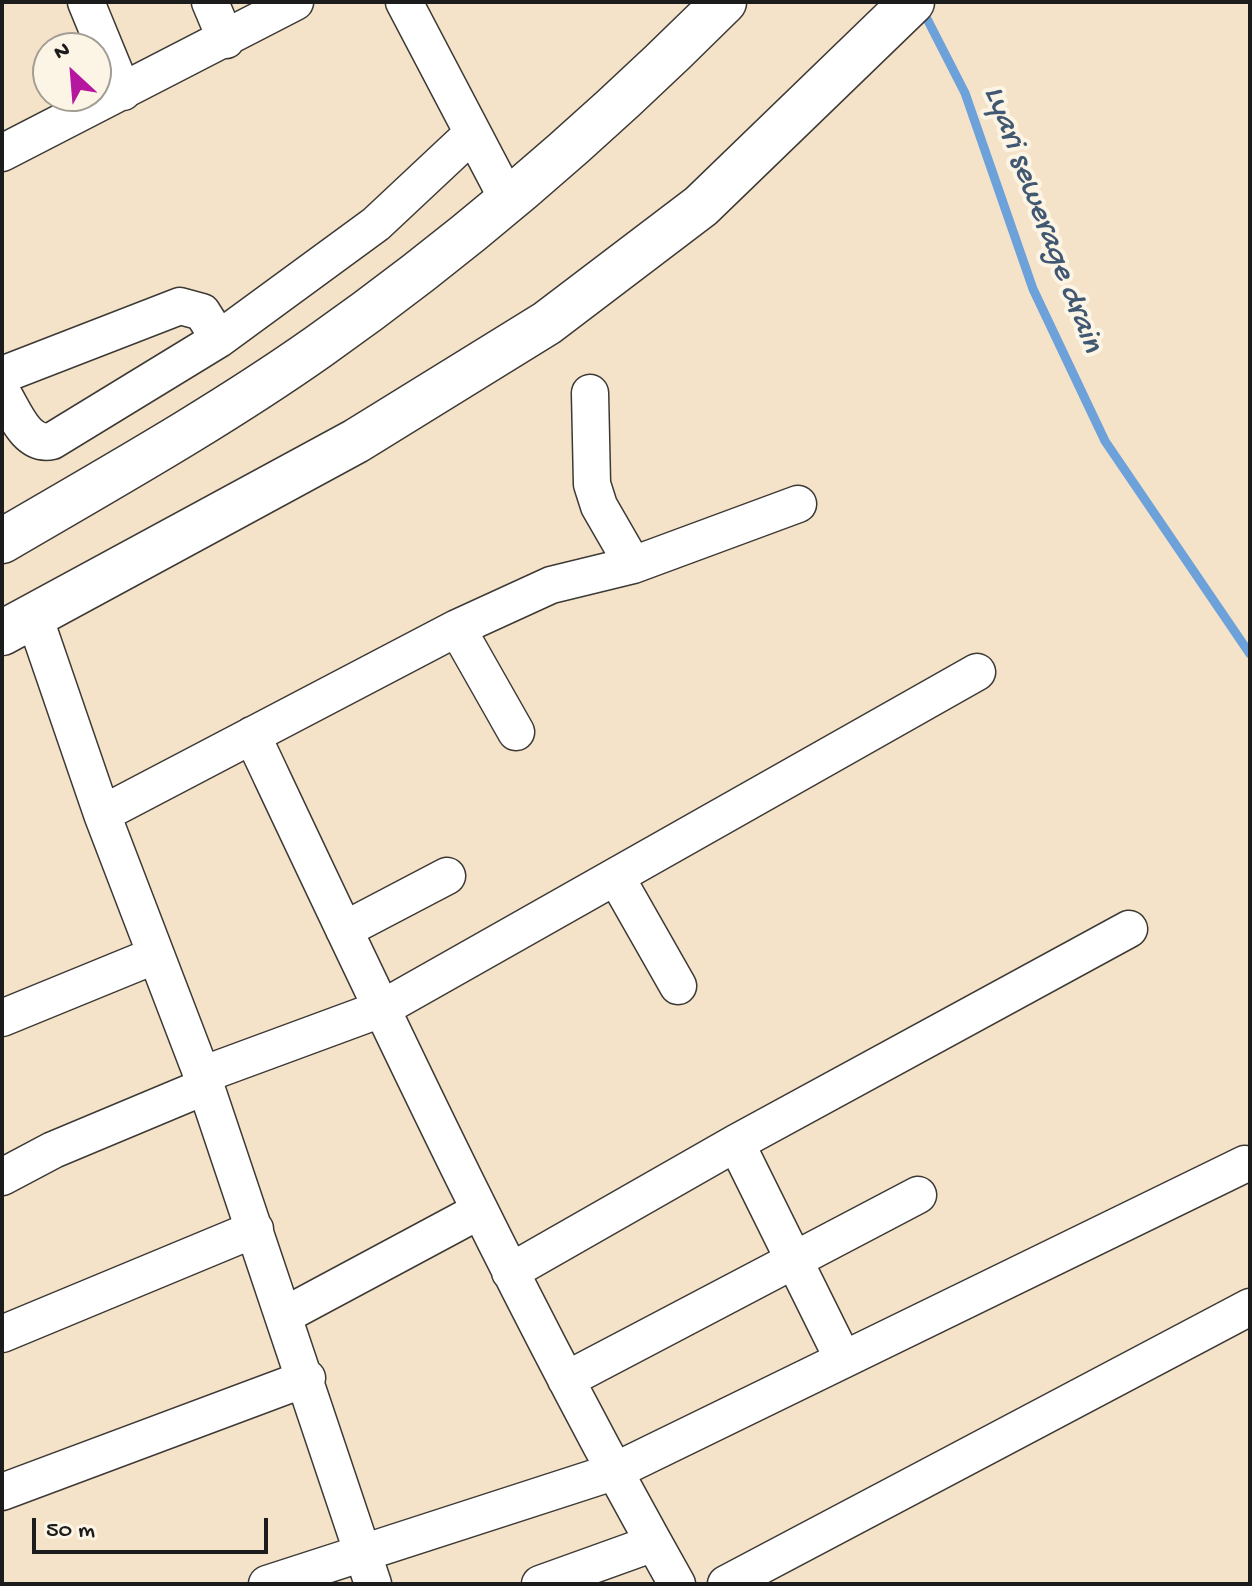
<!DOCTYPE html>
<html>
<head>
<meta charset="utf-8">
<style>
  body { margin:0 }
  #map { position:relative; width:1252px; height:1586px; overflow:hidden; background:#f5e3c9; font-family:"Gochi Hand",sans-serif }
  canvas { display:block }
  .frame { position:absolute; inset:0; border:4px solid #1c1c1c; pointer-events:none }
  .north { position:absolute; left:32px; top:32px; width:80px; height:80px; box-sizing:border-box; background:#fcf5e5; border:2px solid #a29e95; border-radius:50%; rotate:334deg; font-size:22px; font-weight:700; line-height:32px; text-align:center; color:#1c1c1c }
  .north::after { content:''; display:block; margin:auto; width:28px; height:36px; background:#b5179e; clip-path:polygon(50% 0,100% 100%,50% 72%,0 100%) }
  .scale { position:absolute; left:32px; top:1518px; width:236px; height:36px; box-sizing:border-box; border:4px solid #1c1c1c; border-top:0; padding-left:10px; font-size:24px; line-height:28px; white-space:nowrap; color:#1c1c1c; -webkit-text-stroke:6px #fcf5e5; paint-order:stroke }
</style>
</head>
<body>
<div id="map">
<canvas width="1252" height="1586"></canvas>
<div class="frame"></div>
<div class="north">N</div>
<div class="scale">50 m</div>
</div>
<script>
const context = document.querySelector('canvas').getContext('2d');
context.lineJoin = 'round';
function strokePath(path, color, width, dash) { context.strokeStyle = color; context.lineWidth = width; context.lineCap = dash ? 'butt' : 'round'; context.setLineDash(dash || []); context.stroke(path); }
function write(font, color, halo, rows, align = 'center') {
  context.font = font + ' "Gochi Hand",sans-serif'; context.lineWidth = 8; context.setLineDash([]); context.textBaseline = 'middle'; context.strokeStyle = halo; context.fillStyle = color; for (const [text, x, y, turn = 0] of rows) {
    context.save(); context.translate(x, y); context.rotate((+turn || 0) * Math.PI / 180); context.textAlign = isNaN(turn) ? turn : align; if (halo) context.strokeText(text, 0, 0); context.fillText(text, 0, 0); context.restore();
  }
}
const stream = new Path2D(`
  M922,9L965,93L1033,289L1105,441L1250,654`);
const minor = new Path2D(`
  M86,2L123,92
  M210,2L226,40
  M404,2L509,202
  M2,153L295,2
  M2,375L180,306L202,312L219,339
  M2,392C14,411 26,447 52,441L219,339L376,224L472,134
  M590,393L592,484L599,506L633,565
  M34,616L102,814L202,1075L373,1584
  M457,628L516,732
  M252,735C387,1021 521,1308 677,1584
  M102,814L457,628L551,585L633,565L798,504
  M616,877L678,986
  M344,930L447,876
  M2,1018L156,955
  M202,1075L381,1009L977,672
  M736,1143L843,1359
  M2,1177L53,1150L206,1086
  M510,1272L736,1143L1129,929
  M285,1315L479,1211
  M2,1334L255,1229
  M566,1380L918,1195
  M2,1492L307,1378
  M267,1584L613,1472L1245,1164
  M540,1584L654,1543
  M726,1584L1250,1307`);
const major = new Path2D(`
  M2,541C108,479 217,418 318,347C466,243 596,130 724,2
  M2,633L356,441L547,323L701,206L912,2`);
const waterNames = [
  ["Lyari sewerage drain",1041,220,69]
];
strokePath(stream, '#6da1d9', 9);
strokePath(minor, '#3d3a36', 39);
strokePath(major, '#3d3a36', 47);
strokePath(minor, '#fff', 36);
strokePath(major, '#fff', 44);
write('italic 32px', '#405871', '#fcf5e5', waterNames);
</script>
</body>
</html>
